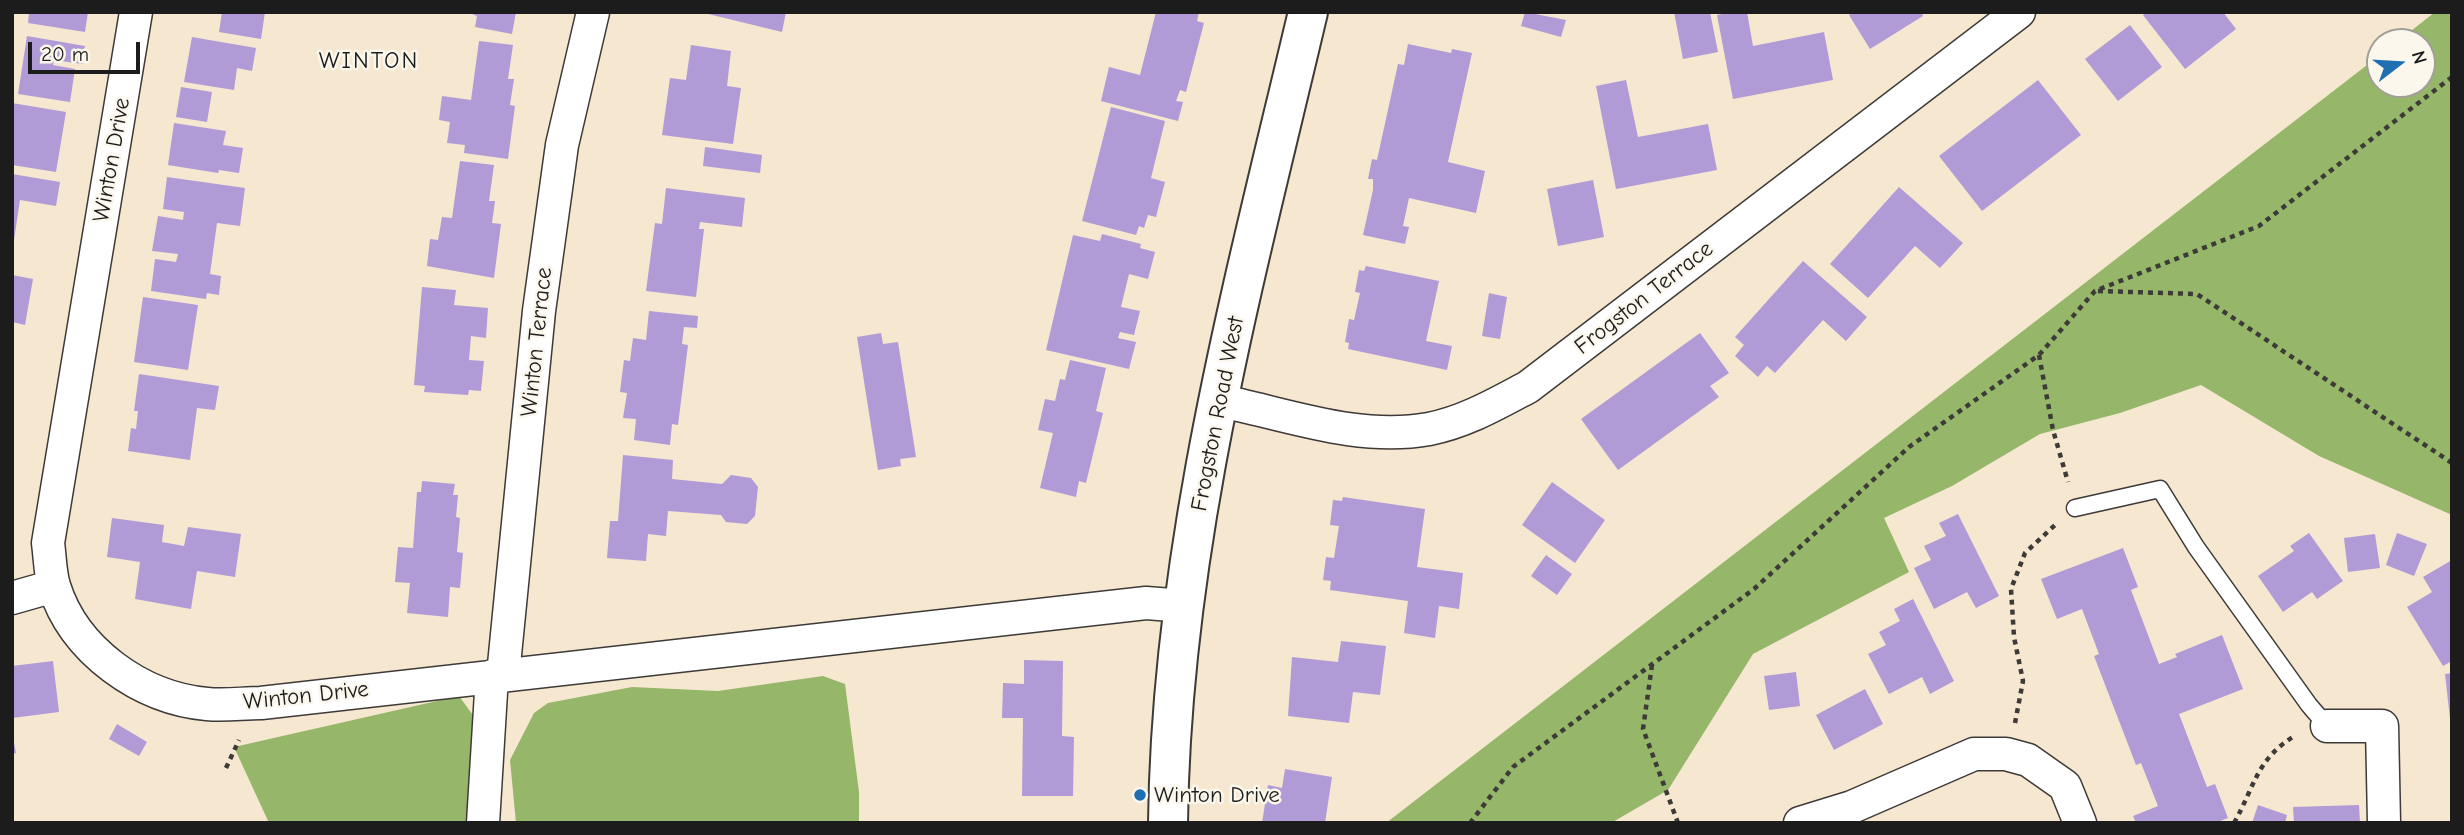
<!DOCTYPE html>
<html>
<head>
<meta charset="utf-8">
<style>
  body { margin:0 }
  #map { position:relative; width:2464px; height:835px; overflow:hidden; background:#f6e7d0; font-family:"Comic Neue",sans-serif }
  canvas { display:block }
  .frame { position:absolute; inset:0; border:14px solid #1c1c1c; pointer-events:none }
  .north { position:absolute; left:2366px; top:28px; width:70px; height:70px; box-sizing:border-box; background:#fbf7ec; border:2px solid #a29f99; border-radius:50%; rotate:73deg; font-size:19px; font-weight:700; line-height:28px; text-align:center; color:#1c1c1c }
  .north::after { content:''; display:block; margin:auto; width:24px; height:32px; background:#1f6fb2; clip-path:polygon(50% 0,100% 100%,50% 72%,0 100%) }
  .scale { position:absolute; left:28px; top:42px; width:112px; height:32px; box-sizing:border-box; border:4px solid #1c1c1c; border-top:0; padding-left:9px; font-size:21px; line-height:24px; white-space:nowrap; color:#1c1c1c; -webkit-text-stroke:5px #fbf7ec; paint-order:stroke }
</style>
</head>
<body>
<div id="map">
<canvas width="2464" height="835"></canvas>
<div class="frame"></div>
<div class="north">N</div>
<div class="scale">20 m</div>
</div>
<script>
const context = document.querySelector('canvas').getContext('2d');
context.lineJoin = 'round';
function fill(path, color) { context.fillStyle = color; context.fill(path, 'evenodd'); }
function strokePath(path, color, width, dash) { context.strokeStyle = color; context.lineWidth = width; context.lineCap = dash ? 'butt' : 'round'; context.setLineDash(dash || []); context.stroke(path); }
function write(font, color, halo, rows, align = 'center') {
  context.font = font + ' "Comic Neue",sans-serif'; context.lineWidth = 5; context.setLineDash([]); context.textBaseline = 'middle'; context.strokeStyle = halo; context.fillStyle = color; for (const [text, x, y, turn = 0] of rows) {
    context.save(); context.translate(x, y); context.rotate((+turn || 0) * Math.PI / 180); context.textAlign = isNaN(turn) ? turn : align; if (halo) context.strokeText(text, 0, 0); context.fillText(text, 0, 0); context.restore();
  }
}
const forest = new Path2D(`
  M2435,12H2452V515L2319,456L2201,385L2120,413L2040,434L1952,486L1884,518L1909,572L1753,654L1668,790L1611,823H1386L2380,55V84H2422V42H2397Z
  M823,676L845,684L859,792V823H516L510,760L534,713L548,703L632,687L718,691Z
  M459,696L475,718L467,823H269L234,747Z`);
const building = new Path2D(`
  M29,12H88L85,32L28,23Z
  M222,12H265L261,39L219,32Z
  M467,12H516L512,34L475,27L477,16Z
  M700,12H786L782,32Z
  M1156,12H1199L1197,21L1204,23L1186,92L1180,90L1176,101L1183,102L1178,121L1101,101L1109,67L1140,75Z
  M1525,12L1566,20L1561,37L1521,26Z
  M1674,12H1710L1718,52L1683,59Z
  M1733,12H1747L1753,46L1824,32L1833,80L1733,99L1717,15Z
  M1854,12H1921L1923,16L1870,49L1849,15Z
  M2147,12H2223L2236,29L2185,69L2143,15Z
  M2130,25L2162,67L2118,101L2085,59Z
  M27,36L85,46L82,64L54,60L53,65L75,69L70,102L18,94Z
  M192,37L256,48L252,71L237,68L234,90L184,82Z
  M479,41L513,45L508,79H514L510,105L515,106L508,159L464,153L465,145L447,143L450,122L439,120L442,96L471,100Z
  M1408,44L1451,53L1452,49L1472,53L1448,162L1485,171L1476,213L1409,198L1403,226L1409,227L1405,244L1363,235L1373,190V179H1368L1372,159L1377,160L1398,64L1404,65Z
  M691,45L731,51L727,86L741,88L733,144L662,135L670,78L686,80Z
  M1626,80L1638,137L1708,124L1717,170L1616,189L1596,86Z
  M2038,80L2081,135L1982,211L1939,156Z
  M181,87L212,92L207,122L176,117Z
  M12,103L66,112L56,172L12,165Z
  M1111,107L1165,121L1151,178L1165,182L1156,217L1148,215L1144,228L1139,226L1136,235L1082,221Z
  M174,123L226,131L223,145L243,148L239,173L219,170L218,173L168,165Z
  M705,147L762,155L760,173L703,166Z
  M460,161L494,165L489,201H495L492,223L501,224L494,278L427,266L430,239L438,240L442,217L452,218Z
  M12,174L60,182L56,206L20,200L14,240Z
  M167,177L245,188L240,226L217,223L210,274L221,276L219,295L207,293L206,299L151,291L155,259L176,262L178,254L152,251L158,216L183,220L184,212L163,209Z
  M1593,180L1604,237L1558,246L1547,189Z
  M1899,187L1963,243L1940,268L1915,246L1868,298L1830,264Z
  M666,188L745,198L742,227L700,222L699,229H704L696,297L646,291L655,223L662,224Z
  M1102,234L1141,244L1140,248L1155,252L1148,279L1129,274L1121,307L1140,311L1134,335L1120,332L1118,338L1136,342L1129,369L1046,350L1073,235L1100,241Z
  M1803,261L1867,317L1846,341L1823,320L1775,373L1767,366L1758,377L1735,356L1744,345L1735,337Z
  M1366,266L1439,281L1426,341L1452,346L1447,370L1348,349L1349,343L1345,342L1349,319L1354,320L1360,293L1355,292L1359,270L1364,271Z
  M12,275L33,279L25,325L12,322Z
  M422,287L456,290L454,305L488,308L486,338L471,336L469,360L484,361L481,391L469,390L468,395L424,392L425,386L414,385Z
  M1489,293L1507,297L1500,339L1482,336Z
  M143,297L198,305L188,370L134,362Z
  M649,311L698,316L697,328L684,327L682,344L688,345L678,425L672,424L670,445L634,440L636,419L623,418L627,393L620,392L624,360L630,361L633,338L646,340Z
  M881,333L883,344L898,342L916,457L900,459L901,466L878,470L857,337Z
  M1700,333L1729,373L1710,386L1719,397L1618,470L1581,419Z
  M1070,360L1106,368L1096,411L1103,413L1086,483L1079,481L1076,497L1040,488L1053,433L1038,430L1045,399L1055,401L1060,379L1065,380Z
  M139,374L219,386L215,410L197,408L190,460L128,451L131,428L136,429L138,411H134Z
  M623,455L673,460L672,479L722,484L731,475L751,478L758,487L755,516L747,524L726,522L721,515L668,511L666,536L648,534L646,561L607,558L610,521H618Z
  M422,481L455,484L453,495H458L456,517L460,518L457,552L463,553L460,588L450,587L448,617L407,613L410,583L395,582L398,547L413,548L417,492H421Z
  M1552,482L1605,520L1575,563L1522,525Z
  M1343,497L1425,509L1417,567L1463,573L1459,609L1439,606L1435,638L1404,633L1408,601L1330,590L1331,581L1323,580L1326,557L1334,558L1339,526L1330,525L1333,500L1342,501Z
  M1958,514L1999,596L1976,608L1967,592L1934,609L1914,568L1931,560L1924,546L1946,536L1939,523Z
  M112,518L164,525L162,542L184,546L188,527L241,534L235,577L197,571L191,609L135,599L140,562L107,557Z
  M2309,533L2343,581L2317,599L2312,592L2283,612L2258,576L2294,551L2290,546Z
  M2397,533L2427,544L2414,576L2386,565Z
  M2375,534L2380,568L2348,572L2344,538Z
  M2123,548L2138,587L2131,590L2159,664L2177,657L2175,654L2222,635L2243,689L2179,714L2207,787L2215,784L2228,818L2215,823H2136L2133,816L2158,806L2141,763L2136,765L2094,656L2099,654L2082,609L2057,619L2041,579Z
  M1546,555L1572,574L1557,595L1531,576Z
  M2452,560V661L2443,666L2407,607L2432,592L2423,577Z
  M1913,599L1954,681L1930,694L1922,677L1889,694L1868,654L1886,645L1879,632L1900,621L1894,609Z
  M1341,641L1386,646L1380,695L1353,692L1349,723L1288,716L1292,657L1338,662Z
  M1024,660L1063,661L1062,736L1074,737L1073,796H1022L1023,718H1002L1003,683L1024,684Z
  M53,661L59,712L12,718V666Z
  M1796,672L1800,706L1769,710L1764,676Z
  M2452,673V719H2450L2445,674Z
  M1865,689L1883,724L1834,750L1816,715Z
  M117,724L147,742L139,756L109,739Z
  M12,732L16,753L12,754Z
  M1285,769L1332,777L1325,823H1262L1268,785L1282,788Z
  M2258,805L2287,815L2285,823H2252Z
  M2359,805L2360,823H2294L2293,807Z`);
const path = new Path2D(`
  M2098,291L2197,294L2452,463
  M2039,355L2053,430L2068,482
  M1652,665L1643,729L1678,823
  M2015,723L2023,681L2014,637L2011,589L2025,553L2055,525
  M226,768L239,740
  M1470,823L1513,767L1754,589L1909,447L2039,355L2095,291L2259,226L2452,77
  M2234,823C2255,786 2256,759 2296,735`);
const lane = new Path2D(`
  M2075,508L2160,489L2196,547L2309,705L2327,726`);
const street = new Path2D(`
  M136,12L48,543C50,557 50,573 54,586C74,651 141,698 207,704C225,706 243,703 261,703L1146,603L1185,606
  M1217,400C1286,414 1358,442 1429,429C1465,422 1496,404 1528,387L2019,12
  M12,598L54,586
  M503,675L539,311L562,145L593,12
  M2327,726H2382L2384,823
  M483,823L492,676
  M1800,823L1852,807L1974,754H2006L2028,760L2065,786L2080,823`);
const secondary = new Path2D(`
  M1168,823C1171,547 1245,279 1308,12`);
const markers = [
  [1140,795,7,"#1f6fb2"]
];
const streetNames = [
  ["Winton Drive",112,160,-80],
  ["Frogston Terrace",1644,298,-38],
  ["Winton Terrace",537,342,-84],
  ["Frogston Road West",1218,414,-79],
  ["Winton Drive",306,696,-6]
];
const poiNames = [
  ["Winton Drive",1154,795]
];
const neighbourhoodNames = [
  ["WINTON",369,61]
];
fill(forest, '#96b66a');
fill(building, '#b09bd7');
strokePath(lane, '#3d3a37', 19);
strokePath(street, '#3d3a37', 35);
strokePath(secondary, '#3d3a37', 42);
strokePath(path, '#3d3a37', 4.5, [5, 5]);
strokePath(lane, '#fff', 16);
strokePath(street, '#fff', 32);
strokePath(secondary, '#fff', 38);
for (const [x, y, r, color] of markers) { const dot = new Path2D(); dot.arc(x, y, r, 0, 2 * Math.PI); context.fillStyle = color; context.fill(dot); strokePath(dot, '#fbf7ec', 2.5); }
write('23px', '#1c1c1c', '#fbf7ec', streetNames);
write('23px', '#1c1c1c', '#fbf7ec', poiNames, 'left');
context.letterSpacing = '2px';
write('24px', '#1c1c1c', '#fbf7ec', neighbourhoodNames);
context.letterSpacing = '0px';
</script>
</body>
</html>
